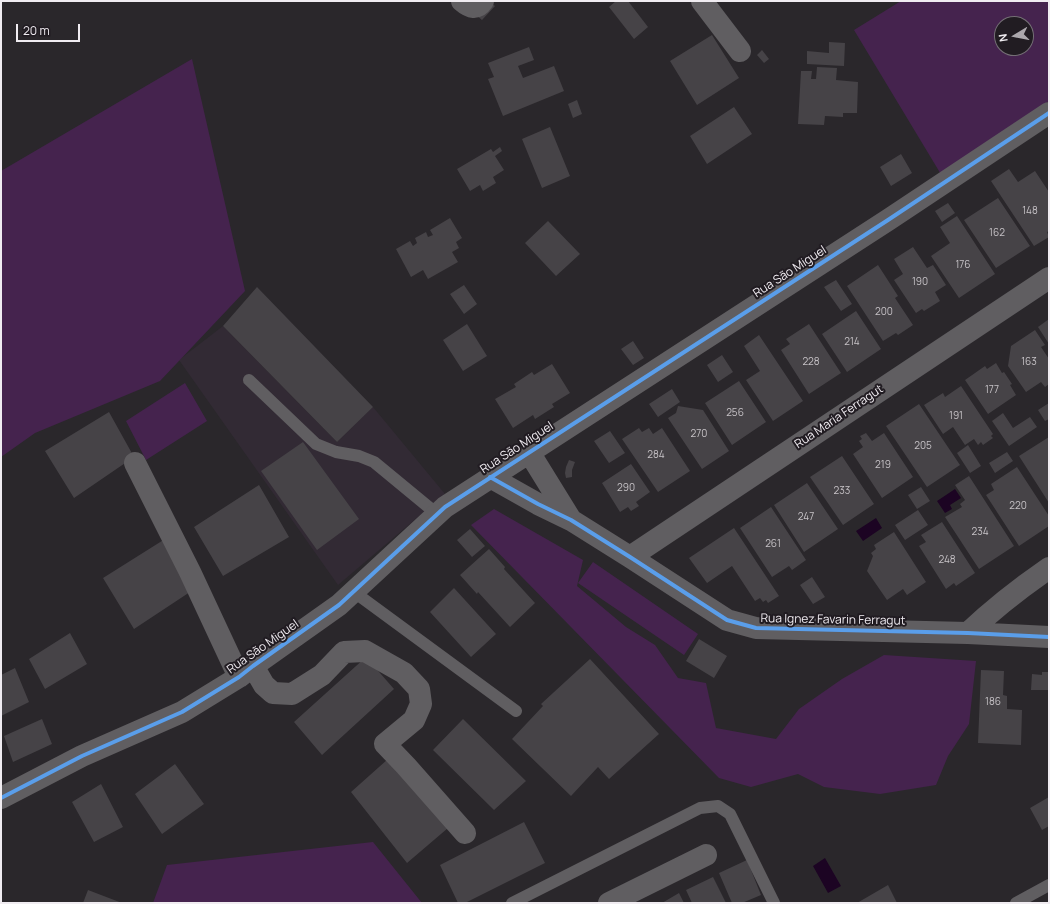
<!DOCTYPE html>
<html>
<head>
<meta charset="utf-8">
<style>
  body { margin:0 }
  #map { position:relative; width:1050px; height:904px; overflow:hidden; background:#2a272b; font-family:Manrope,sans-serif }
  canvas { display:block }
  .frame { position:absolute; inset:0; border:2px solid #f0ecf1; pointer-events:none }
  .north { position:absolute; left:994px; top:16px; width:40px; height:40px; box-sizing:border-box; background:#211c22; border:1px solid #746f75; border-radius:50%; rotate:260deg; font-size:11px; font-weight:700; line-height:16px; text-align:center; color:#f0ecf1 }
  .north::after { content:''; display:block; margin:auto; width:14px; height:18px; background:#aba7ac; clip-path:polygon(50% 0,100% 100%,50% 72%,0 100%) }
  .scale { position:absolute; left:16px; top:24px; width:64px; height:18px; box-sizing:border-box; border:2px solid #f0ecf1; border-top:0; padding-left:5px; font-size:12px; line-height:14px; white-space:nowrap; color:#f0ecf1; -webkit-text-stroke:3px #211c22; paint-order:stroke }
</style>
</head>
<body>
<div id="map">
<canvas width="1050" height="904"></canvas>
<div class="frame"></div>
<div class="north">N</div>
<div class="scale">20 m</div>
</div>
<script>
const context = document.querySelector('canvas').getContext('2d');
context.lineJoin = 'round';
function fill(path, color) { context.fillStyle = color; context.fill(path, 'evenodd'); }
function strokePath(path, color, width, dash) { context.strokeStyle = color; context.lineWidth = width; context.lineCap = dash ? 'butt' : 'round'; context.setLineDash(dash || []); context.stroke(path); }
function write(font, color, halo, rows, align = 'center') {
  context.font = font + ' Manrope,sans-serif'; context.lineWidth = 4; context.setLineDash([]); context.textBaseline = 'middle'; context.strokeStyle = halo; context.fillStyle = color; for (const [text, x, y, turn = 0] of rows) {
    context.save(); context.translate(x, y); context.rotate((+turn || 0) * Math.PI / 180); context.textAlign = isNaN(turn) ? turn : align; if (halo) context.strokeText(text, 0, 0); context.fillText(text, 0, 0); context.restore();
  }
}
const built = new Path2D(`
  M223,326L337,442L373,407L445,494L338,585L179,360Z`);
const green = new Path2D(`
  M901,1H1049V101L942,176L854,30ZM1002,24H1026V48H1002Z
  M192,59L245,291L160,381L35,433L1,457V171Z
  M185,383L207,421L146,460L126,421Z
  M494,509L583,560L577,586L626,627L655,645L678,678L706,683L716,728L776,739L799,709L842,679L884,655L976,661L969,724L948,756L936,785L880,794L824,787L798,774L751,787L719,778L471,525Z
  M593,562L698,634L684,655L578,583Z
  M373,842L422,903H153L167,865Z`);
const water = new Path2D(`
  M955,489L961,498L950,505L952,509L945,513L937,501Z
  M876,518L882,528L863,541L856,531Z
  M825,858L841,886L828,893L813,866Z`);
const building = new Path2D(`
  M489,1L495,6L482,20L476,15Z
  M616,1H628L648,27L634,39L609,7Z
  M712,35L739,78L697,105L670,61Z
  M829,42L845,43L844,66L807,64V51L829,53Z
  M529,47L534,60L518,66L523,78L554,66L564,91L503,116L488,79L494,77L488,63Z
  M762,50L769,59L764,63L757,55Z
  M817,67L837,68L836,80L858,82L857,113H843V117L825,116L824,125L798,124L801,71H812L811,79H816Z
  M577,100L582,114L573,118L568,104Z
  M734,107L752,134L707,164L690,136Z
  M550,127L570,176L542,188L522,139Z
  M500,147L502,151L495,156L504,170L493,177L496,183L483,191L480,185L470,191L457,169L491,149L493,152Z
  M901,154L912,173L891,186L880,167Z
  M1009,169L1018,182L1035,171L1049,192V231L1047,232L1049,237L1034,246L991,181Z
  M998,198L1030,246L996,268L964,220Z
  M948,203L955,213L942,222L935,211Z
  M957,216L995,274L959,298L931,256L950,243L940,227Z
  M450,218L462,238L456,242L459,248L452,252L458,262L428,279L423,270L411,277L396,249L410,241L413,246L417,243L415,238L426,232L428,237L433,235L430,230Z
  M548,221L580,254L556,276L525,243Z
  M913,247L927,268L933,265L946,285L935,292L940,301L924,311L922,309L916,313L894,280L903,274L894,259Z
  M878,265L898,296L895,298L913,325L898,335L896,333L883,341L847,286Z
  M836,280L852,304L841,311L824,287Z
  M464,285L477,304L464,314L450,294Z
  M257,287L373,407L337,442L223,326Z
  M856,311L881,349L847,372L822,334Z
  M1049,319V344L1038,327Z
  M467,324L487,356L463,371L443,340Z
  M809,324L841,373L809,394L781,350L790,344L786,339Z
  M1035,330L1045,345L1041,347L1049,359V377H1048L1049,379V384L1045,387L1041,382L1026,392L1008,366L1011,346Z
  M759,335L803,401L773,421L746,380L760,371L744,346Z
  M633,341L644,358L633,365L621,349Z
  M722,355L733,372L718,382L707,365Z
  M996,363L1002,373L1004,372L1012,384L1010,385L1016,395L988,414L965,380L985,366L987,369Z
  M552,364L570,393L552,404L554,407L535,419L533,415L513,428L495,399L516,387L514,384L532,372L534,375Z
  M739,381L766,422L732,445L705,403Z
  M961,386L993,434L991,436L993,438L983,445L981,442L978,445L974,439L965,445L953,427L943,434L924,405L943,393L945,397Z
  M672,389L680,402L658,417L649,404Z
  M1049,403V419L1045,421L1038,410Z
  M919,404L960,465L927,487L886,426Z
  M678,406L703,410L729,451L702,469L668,418L676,413Z
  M109,412L134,457L74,498L45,451Z
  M1003,413L1013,428L1030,417L1037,427L1009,446L992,421Z
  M639,428L642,432L649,428L653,434L662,428L690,471L658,492L622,439Z
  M610,431L625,453L609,463L594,441Z
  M866,433L872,441L884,433L913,477L882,498L853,454L863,447L859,441L862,439L860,436Z
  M1049,437V503L1019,456Z
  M303,442L359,519L317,550L261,471Z
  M968,445L981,466L970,473L957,453Z
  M1007,452L1013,461L995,473L989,463Z
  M842,456L874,504L843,525L810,477Z
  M569,460L575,462L572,470V477L566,478L565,473L566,467Z
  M631,464L650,492L636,502L639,506L631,511L628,507L620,512L602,483Z
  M1017,467L1049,516V526L1019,546L986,495L994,490L991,484Z
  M969,476L1014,546L979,569L945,517L962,507L960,504L965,500L955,485Z
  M807,483L838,529L804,552L774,505Z
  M259,485L289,537L223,576L194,527Z
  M921,487L930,501L917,509L908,495Z
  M771,507L806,560L792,570L789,566L772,577L740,528Z
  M918,510L928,525L905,540L895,525Z
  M942,522L975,573L956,586L954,583L946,589L919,546L926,542L921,535Z
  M734,528L779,596L768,603L766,600L763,602L760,598L755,601L732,566L707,583L689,558Z
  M470,529L485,546L472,557L457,540Z
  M894,532L926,582L907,595L903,589L887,600L867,571L873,556L871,553L876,549L874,545Z
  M165,539L193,590L134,629L103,578Z
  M489,549L505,567L504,569L535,603L510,627L478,592L477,594L460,575Z
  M812,577L825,597L813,604L800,585Z
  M454,588L496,634L471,657L430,612Z
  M70,633L87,664L45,689L29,659Z
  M699,639L727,656L714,678L686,661Z
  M366,657L394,689L322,755L294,722Z
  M590,659L659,734L609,779L598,767L571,796L512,739L543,706L541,704Z
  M15,668L29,702L1,716V675Z
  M981,670L1004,671L1003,695L1007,696V709L1022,710L1021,745L978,743Z
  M1042,672H1049V690H1031L1032,674L1042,675Z
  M42,719L52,744L13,762L4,736Z
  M463,719L526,781L494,810L433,750Z
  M388,759L448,828L407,863L351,792Z
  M175,764L204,804L162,834L135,794Z
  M101,784L123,827L94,842L72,802Z
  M1049,797V826L1042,830L1030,808Z
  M524,822L545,863L465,903H458L440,865Z
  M747,860L761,895L742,903H732L719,873Z
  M713,877L726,903H692L686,890Z
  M888,885L897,903H857Z
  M88,890L122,903H83Z
  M679,893L684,903H662Z`);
const service = new Path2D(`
  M249,380L316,444L336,452L359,456L374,462L437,514
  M354,592L516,711
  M512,903L700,808L718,806L730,814L774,903
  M1016,903L1049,885`);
const minor = new Path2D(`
  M462,1C470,8 477,10 483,1
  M702,1L740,51
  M529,452L571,520
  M135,463L190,572L239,677
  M490,477L538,504L571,520L630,557L727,620L756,628L968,633L1049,637
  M630,557L1049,278
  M968,633C993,609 1020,588 1049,568
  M253,666L264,685L273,693L292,694L322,675L344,652L365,651L404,673L419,689L421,704L414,720L385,744L406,766L465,833
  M1,798L82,756L182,712L239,677L253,666L339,605L445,507L888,220L1049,113
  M609,903L706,855`);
const cycleway = new Path2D(`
  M490,477L538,504L571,520L630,557L727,620L756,628L968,633L1049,637
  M1,798L82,756L182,712L239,677L253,666L339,605L445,507L888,220L1049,113`);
const numberNames = [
  ["148",1030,211],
  ["162",997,233],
  ["176",963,265],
  ["190",920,282],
  ["200",884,312],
  ["214",852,342],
  ["228",811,362],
  ["163",1029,362],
  ["177",992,390],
  ["256",735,413],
  ["191",956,416],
  ["270",699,434],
  ["205",923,446],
  ["284",656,455],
  ["219",883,465],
  ["290",626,488],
  ["233",842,491],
  ["220",1018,506],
  ["247",806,517],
  ["234",980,532],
  ["261",773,544],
  ["248",947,560],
  ["186",993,702]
];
const streetNames = [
  ["Rua São Miguel",790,272,-33],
  ["Rua Maria Ferragut",839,417,-34],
  ["Rua São Miguel",517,448,-33],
  ["Rua Ignez Favarin Ferragut",833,620,1],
  ["Rua São Miguel",263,647,-35]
];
fill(built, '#322a34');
fill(green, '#45234e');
fill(water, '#1c0423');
fill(building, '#464347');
strokePath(service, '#605e61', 12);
strokePath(minor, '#605e61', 22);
strokePath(cycleway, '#5a9eea', 4);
write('10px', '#c6c2c6', null, numberNames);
write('12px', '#f0ecf1', '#211c22', streetNames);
</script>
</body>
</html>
